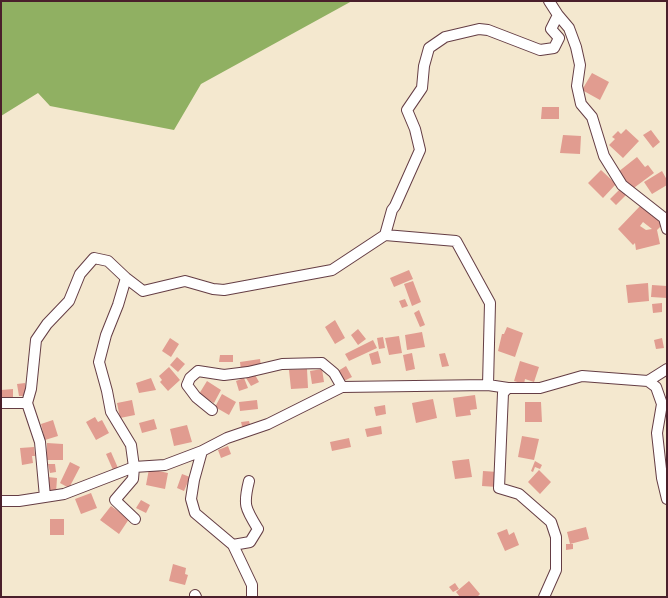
<!DOCTYPE html>
<html>
<head>
<meta charset="utf-8">
<style>
  body { margin:0 }
  #map { position:relative; width:668px; height:598px; overflow:hidden; background:#f4e8cf; font-family:Mynerve,sans-serif }
  canvas { display:block }
  .frame { position:absolute; inset:0; border:2px solid #4a1f2b; pointer-events:none }
</style>
</head>
<body>
<div id="map">
<canvas width="668" height="598"></canvas>
<div class="frame"></div>
</div>
<script>
const context = document.querySelector('canvas').getContext('2d');
context.lineJoin = 'round';
function fill(path, color) { context.fillStyle = color; context.fill(path, 'evenodd'); }
function strokePath(path, color, width, dash) { context.strokeStyle = color; context.lineWidth = width; context.lineCap = dash ? 'butt' : 'round'; context.setLineDash(dash || []); context.stroke(path); }
const forest = new Path2D(`
  M1,1H352L201,84L174,130L50,106L38,93L1,116Z`);
const building = new Path2D(`
  M592,73L609,82L600,100L582,90Z
  M542,107H559V119H541Z
  M626,129L639,141L623,158L609,145L615,139L612,137L618,131L621,134Z
  M651,130L660,142L653,148L643,135Z
  M563,135L581,136L580,154L560,153Z
  M637,157L645,167L648,165L654,173L631,190L618,172Z
  M601,170L616,184L603,198L588,183Z
  M662,171L667,180V185L652,194L644,182Z
  M620,189L626,195L616,205L610,199Z
  M642,204L664,223L657,230L660,244L636,250L635,243L633,245L618,229ZM643,222L652,229L646,230L640,226Z
  M409,270L413,279L394,287L390,278Z
  M413,281L421,302L412,306L404,284Z
  M648,283L649,301L628,303L626,285Z
  M652,285L667,286V298L651,297Z
  M405,299L408,306L402,308L399,301Z
  M662,303V312L653,313L652,304Z
  M419,310L425,325L420,327L414,313Z
  M335,320L345,338L335,344L325,327Z
  M507,327L523,333L515,357L498,351L502,334H504Z
  M358,329L366,339L358,345L351,335Z
  M422,332L425,347L407,350L405,335Z
  M399,336L402,353L389,355L385,338Z
  M383,337L385,348L379,349L377,338Z
  M170,338L179,344L171,357L162,351Z
  M662,338L664,348L656,349L654,340Z
  M373,340L377,348L349,361L345,354Z
  M378,351L381,363L372,365L369,354Z
  M412,353L415,369L406,371L403,355Z
  M445,353L449,366L442,367L439,354Z
  M220,355H233V362H219Z
  M177,357L185,364L178,372L170,365Z
  M260,359L261,366L241,370L240,362Z
  M520,361L539,367L534,382L525,379L524,384L514,381Z
  M346,366L352,377L344,381L338,371Z
  M169,367L180,380L168,391L160,382L162,380L159,376Z
  M307,369L308,388L291,389L289,370Z
  M322,369L324,382L312,384L310,371Z
  M254,373L259,382L251,386L246,378Z
  M151,378L156,390L139,393L136,383Z
  M244,378L248,388L239,391L236,381Z
  M207,381L221,390L214,403L199,394Z
  M25,383L27,396H19L17,384Z
  M13,389V397L1,398V390Z
  M222,394L236,402L229,415L215,407Z
  M475,395L477,409L470,410L471,415L456,417L453,398Z
  M433,399L437,418L416,423L412,403Z
  M132,400L135,415L120,418L117,403Z
  M257,400L258,409L240,411L239,402Z
  M525,402H541L542,422H525Z
  M385,405L386,414L376,416L374,407Z
  M95,417L98,422L102,420L109,433L96,440L86,422Z
  M154,419L157,429L142,433L139,423Z
  M53,420L58,436L45,440L41,424Z
  M249,421L251,428L243,430L241,422Z
  M187,425L192,442L174,446L170,429Z
  M381,426L382,434L367,437L365,429Z
  M522,436L539,439L534,460L518,457Z
  M349,438L351,447L332,451L330,442Z
  M47,443L63,444V460H47Z
  M228,446L231,454L221,458L218,450Z
  M34,447L35,456H32L33,463L22,465L20,448Z
  M111,452L118,468L113,470L106,454Z
  M469,459L472,477L455,479L452,461Z
  M535,461L542,465L540,469L535,467L533,472L531,471Z
  M70,462L80,467L69,488L60,483Z
  M48,464H55L56,472L50,473Z
  M149,469L168,473L165,489L146,485Z
  M539,470L551,482L540,494L528,482Z
  M483,471L498,472L497,487L482,486Z
  M182,474L190,477L184,491L177,488Z
  M48,477L57,478L56,493L47,492Z
  M91,493L97,508L81,514L75,499Z
  M141,500L150,505L146,513L136,508Z
  M111,506L129,519L119,534L100,520Z
  M50,519H64V535H50Z
  M586,527L589,539L570,544L567,532Z
  M507,529L509,535L514,532L519,545L505,551L497,533Z
  M566,544H573V549L566,550Z
  M173,564L186,568L185,574L188,575L185,585L169,581Z
  M469,581L480,594L477,597H460L456,592Z
  M455,583L459,589L453,592L449,587Z`);
const minor = new Path2D(`
  M558,15L569,28L576,47L580,65L577,86L581,104L592,117L604,156L622,185L664,218L667,229
  M385,235L392,210L395,206L420,150L415,129L407,110L422,88L424,66L429,48L445,37L479,29L488,30L540,50L554,48L559,38L551,29L558,15L549,1
  M126,278L118,305L106,335L99,362L107,391L111,412L131,445L134,467L133,479L115,500L135,519
  M648,381L667,369
  M488,385L508,388H540L582,376L648,381L656,387L662,404L657,433L662,478L667,499
  M508,388L503,393L499,488L519,494L551,522L556,537V570L544,597
  M1,403H27
  M212,410L196,397L187,385L190,378L198,371L224,375L248,372L282,364L322,363L334,373L342,387
  M202,451L194,480L191,499L195,513L233,545L252,585V597
  M1,501H19L64,494L134,467L165,465L202,451L227,438L268,424L342,387L488,385L490,303L456,241L385,235L332,270L224,290L213,289L185,281L143,291L126,278L108,261L94,258L80,274L69,301L47,324L36,340L31,389L27,403L40,442L45,497
  M233,545L250,542L258,529C245,508 243,505 249,481
  M195,595L196,597`);
fill(forest, '#90b062');
fill(building, '#e19c90');
strokePath(minor, '#643d44', 12);
strokePath(minor, '#fff', 10);
</script>
</body>
</html>
